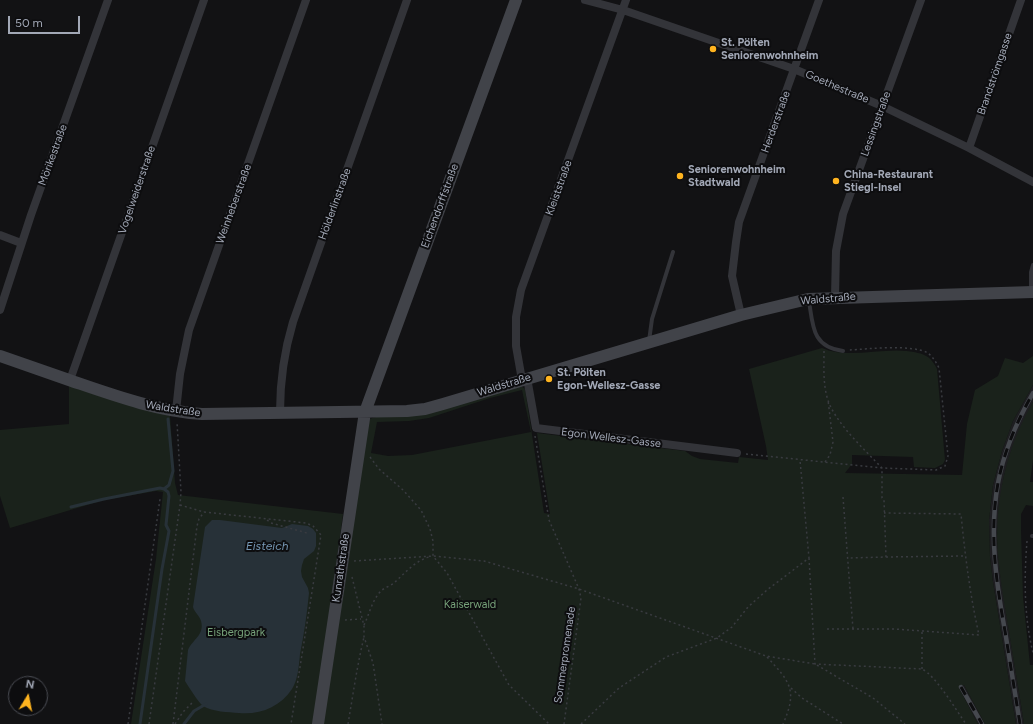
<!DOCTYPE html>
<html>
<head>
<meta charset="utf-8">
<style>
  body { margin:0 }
  #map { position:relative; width:1033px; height:724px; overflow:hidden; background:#121214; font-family:Figtree,sans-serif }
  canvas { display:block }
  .north { position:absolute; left:8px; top:676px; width:40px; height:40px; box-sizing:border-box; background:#0d0d0f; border:1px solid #494b52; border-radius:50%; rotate:10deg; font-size:11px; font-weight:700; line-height:16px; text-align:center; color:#a2a8b6 }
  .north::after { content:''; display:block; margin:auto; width:14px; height:18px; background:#ffb41f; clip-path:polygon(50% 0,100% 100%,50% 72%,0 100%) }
  .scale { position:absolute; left:8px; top:16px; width:72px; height:18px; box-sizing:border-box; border:2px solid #a2a8b6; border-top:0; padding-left:5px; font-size:12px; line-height:14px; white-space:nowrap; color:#a2a8b6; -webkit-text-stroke:3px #0d0d0f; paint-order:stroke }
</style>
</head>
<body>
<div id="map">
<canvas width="1033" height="724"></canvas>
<div class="north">N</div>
<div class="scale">50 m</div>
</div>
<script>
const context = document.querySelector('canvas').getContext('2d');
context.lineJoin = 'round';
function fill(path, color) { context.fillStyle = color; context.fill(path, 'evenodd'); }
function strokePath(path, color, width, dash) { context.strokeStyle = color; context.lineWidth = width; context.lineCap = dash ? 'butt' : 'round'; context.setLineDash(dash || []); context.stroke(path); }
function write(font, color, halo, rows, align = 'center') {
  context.font = font + ' Figtree,sans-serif'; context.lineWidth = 4; context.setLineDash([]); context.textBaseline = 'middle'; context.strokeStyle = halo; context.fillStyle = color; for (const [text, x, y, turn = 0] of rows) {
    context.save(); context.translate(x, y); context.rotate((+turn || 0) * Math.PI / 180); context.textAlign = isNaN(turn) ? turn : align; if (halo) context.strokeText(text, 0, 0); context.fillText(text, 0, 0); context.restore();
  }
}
const built = new Path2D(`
  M1033,385V402L1011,452L1004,476L999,510L997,538L1000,572L1024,724H1016L993,582L990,557L989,520L993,485L1002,451L1013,421Z
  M964,685L985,724H978L959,688Z`);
const green = new Path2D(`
  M822,348C847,359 880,348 907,351C914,352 922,353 928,357C932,360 935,365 937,369L945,460L943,464L935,468L914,467L913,457L852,455V464L845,473L962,475L967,424L975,390L998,376L1005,358L1023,363L1033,356V385L1013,421L1002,451L993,485L989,520L990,557L993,582L1016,724H985L964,685L959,688L978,724H322L368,420L372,418L520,385L525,389L544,513L550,514L537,433L685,451L692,456L700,459L738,463L739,457L768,460L766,446L749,369ZM522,390L531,432L412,455L388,456L371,453L377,422L409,421L429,418L490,398Z
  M69,385L170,416L175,483L178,495L343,514L315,724H131L156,559L163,492L156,491L104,500L10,528L0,496V430L69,424Z
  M1033,402V460L1030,482H1033V506L1026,505L1021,514V530L1023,597L1030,665H1033V724H1024C1019,691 1013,658 1008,625C1003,596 998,567 997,538C997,490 1009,443 1033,402Z`);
const water = new Path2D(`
  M212,520H220L282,528L292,524L308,526L313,529L316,533V546L314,551L304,559L302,565L301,571L302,577L308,588L309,593C307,614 304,634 300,654C299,665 298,680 292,689C280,707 260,715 239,713C228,712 213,712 203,706C198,702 189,687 185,681L188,650C192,640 205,635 201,621C200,616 194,612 193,607L205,527Z`);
const stream = new Path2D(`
  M71,507L104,499L160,488L164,489L169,485L173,471L168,419
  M140,724L162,569L169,531L166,525L169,496L168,492L164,489
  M184,724L194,711L206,704`);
const path = new Path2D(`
  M824,351C824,367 823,382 827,397C833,421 865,450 882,468V498L884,500L886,557L848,558
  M535,436L549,520L579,589L581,598L564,724
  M746,454L882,468L936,470L945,466L948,456L939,368C936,362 933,357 928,353C912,344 868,349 849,350
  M370,457L379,469L403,490L421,510L430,529L433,541V556L447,573L509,685L549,724
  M825,462L830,455L833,442L828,400
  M843,497L853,629
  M180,505L204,512L306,523L313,526L321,535L291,724
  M267,520L271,523L307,533
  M1027,541C1024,579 1024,616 1033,653
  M886,557L964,556
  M809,558L815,664L922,669C936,676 956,710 966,724
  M354,561L433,556L484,561L579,589L766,656L815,664L873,698L905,724
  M352,577L364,626V637L373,663L382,724
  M345,620L361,619
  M364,625C369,615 372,600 381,591C384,588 390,586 394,583C405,573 415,561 429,557
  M827,629H894L979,635C970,595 965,555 961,514L884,513
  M767,657C790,682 798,690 783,724
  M922,669V631
  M791,688L802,698L843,724
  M128,724L160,499
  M149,724L180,505L181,492L177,422
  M173,724L197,526L199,519L204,512
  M175,724L183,712L194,701
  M348,724C353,695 357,666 364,637
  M581,724L619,688L666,657L717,638L732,627L748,607L767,590L809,558L800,460`);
const lane = new Path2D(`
  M1031,291V272L1033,265
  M809,301C813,326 812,347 843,351
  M649,341L652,319L673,252
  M1032,536H1033`);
const street = new Path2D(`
  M585,0L623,10L794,69L882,106L969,148L1033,182
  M969,148L1021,0
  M0,235L21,243
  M835,297L836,251L843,214L921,0
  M0,310L31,215L108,0
  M741,315L732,276L736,242L739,222L819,0
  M527,378L536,428L737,453
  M70,380L204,0
  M522,380L516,346V317L521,290L626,0
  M176,411L180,374L189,330L306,0
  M280,412C280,381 284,352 293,322L407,0`);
const secondary = new Path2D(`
  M0,356C23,364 46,372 69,380C113,395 156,411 202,414L407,411L425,409L443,404L741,315L808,299L1033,292
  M318,724L365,412L516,0`);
const rail = new Path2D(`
  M961,687L982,724
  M1020,724C1015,693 1010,662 1005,631C996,582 989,533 998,483C1004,451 1017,421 1033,393`);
const markers = [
  [713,49,4,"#ffb41f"],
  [680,176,4,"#ffb41f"],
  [836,181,4,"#ffb41f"],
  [549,379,4,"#ffb41f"]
];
const poiNames = [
  ["St. Pölten",721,43],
  ["Seniorenwohnheim",721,56],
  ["Seniorenwohnheim",688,170],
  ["Stadtwald",688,183],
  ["China-Restaurant",844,175],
  ["Stiegl-Insel",844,188],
  ["St. Pölten",557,373],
  ["Egon-Wellesz-Gasse",557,386]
];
const streetNames = [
  ["Brandströmgasse",995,74,-71],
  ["Goethestraße",837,87,23],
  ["Herderstraße",776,122,-70],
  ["Lessingstraße",876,124,-70],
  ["Mörikestraße",53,155,-70],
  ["Kleiststraße",559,188,-70],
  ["Vogelweiderstraße",137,190,-71],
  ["Weinheberstraße",234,204,-70],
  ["Hölderlinstraße",335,204,-70],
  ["Eichendorffstraße",440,206,-70],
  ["Waldstraße",828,299,-5],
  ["Waldstraße",504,385,-17],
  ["Waldstraße",173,409,9],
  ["Egon Wellesz-Gasse",611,438,7],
  ["Kunrathstraße",341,568,-82],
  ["Sommerpromenade",565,655,-82]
];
const parkNames = [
  ["Kaiserwald",470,605],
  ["Eisbergpark",236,633]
];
const waterNames = [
  ["Eisteich",267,546]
];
fill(built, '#1e1e21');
fill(green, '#1a221b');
fill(water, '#273138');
strokePath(stream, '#273138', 3);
strokePath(path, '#393b40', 1.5, [2, 3]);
strokePath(lane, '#333439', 4);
strokePath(street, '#333439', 8);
strokePath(secondary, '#414349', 12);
strokePath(rail, '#45484e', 4.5);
strokePath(rail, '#0d0d0f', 3, [9]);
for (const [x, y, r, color] of markers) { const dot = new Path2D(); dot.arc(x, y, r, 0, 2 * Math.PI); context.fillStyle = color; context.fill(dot); strokePath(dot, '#0d0d0f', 1.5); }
write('bold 11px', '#a2a8b6', '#0d0d0f', poiNames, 'left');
write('11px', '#a2a8b6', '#0d0d0f', streetNames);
write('11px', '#77a27a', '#0d0d0f', parkNames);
write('italic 12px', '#7697b4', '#0d0d0f', waterNames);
</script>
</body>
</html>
